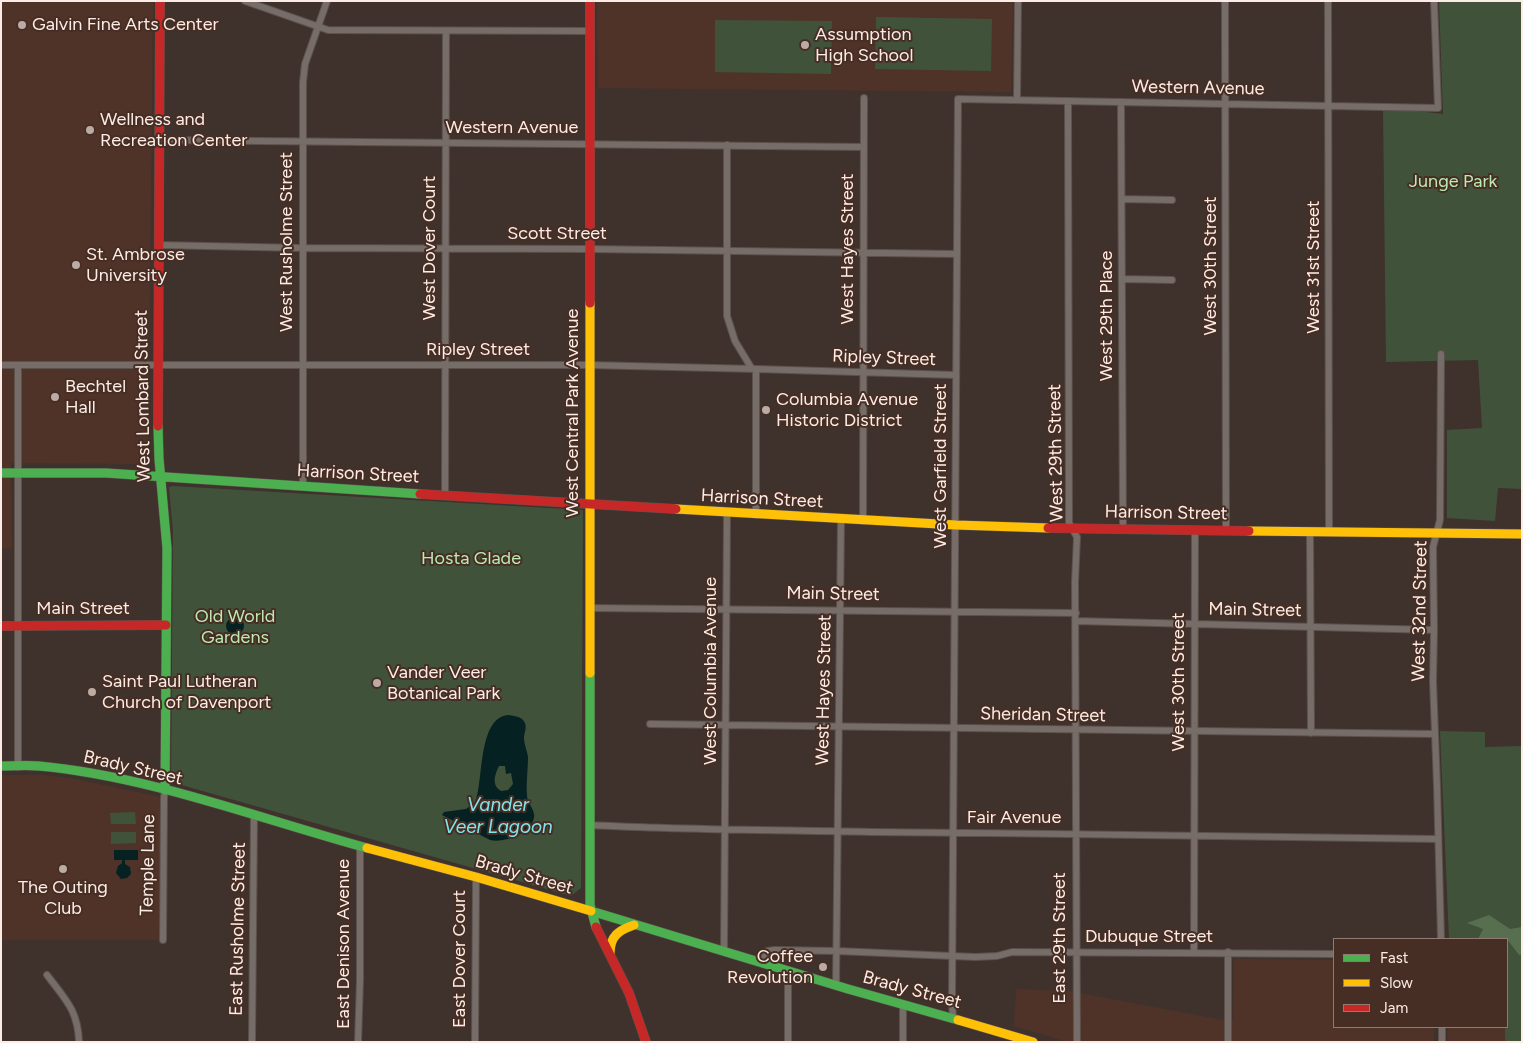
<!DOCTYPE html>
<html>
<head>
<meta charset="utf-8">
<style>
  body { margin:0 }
  #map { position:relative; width:1523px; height:1043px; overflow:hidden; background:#3f322c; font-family:Figtree,sans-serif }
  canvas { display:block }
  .frame { position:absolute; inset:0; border:2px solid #fdece6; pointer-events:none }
  .legend { position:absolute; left:1333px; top:938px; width:175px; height:90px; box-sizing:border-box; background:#472e24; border:1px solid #907a72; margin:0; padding:6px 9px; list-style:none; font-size:15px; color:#fdece6 }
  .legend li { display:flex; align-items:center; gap:10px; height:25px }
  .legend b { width:25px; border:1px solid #907a72 }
</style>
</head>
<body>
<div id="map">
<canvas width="1523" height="1043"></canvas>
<div class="frame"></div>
<ul class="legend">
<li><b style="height:6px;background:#4caf50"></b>Fast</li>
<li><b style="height:6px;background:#ffc107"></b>Slow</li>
<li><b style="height:6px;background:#c62828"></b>Jam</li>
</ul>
</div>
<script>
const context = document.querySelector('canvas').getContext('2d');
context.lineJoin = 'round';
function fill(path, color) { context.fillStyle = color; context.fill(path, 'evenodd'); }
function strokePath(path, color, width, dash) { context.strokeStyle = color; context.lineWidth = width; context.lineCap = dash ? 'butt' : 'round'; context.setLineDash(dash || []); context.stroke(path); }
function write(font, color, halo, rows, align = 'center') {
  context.font = font + ' Figtree,sans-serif'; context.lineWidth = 4; context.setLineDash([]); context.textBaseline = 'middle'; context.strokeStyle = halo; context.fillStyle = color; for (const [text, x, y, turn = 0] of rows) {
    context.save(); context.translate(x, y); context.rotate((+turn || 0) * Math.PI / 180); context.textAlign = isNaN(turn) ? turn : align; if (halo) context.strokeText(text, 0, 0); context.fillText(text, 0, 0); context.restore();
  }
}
const built = new Path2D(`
  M1,1H153L148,464L11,463L12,549L1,548Z
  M597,1H1013L1011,92L598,88Z
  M1,775H42L75,779L161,797L160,940H1Z
  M1234,959L1334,960V1027H1434V1042H1068L1014,1026L1016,989L1069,991L1222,1020L1233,1019Z
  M1448,1027H1505V1042H1447Z`);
const green = new Path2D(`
  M1439,1H1522V489L1498,488L1495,521L1447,518V430L1482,428L1478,360L1386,362L1383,107L1443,114Z
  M876,17L992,19L991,71L875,69Z
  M715,20L832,21L831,74L715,72Z
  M173,486L583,510L581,888L571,896L171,782L173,532L169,487Z
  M1440,731L1485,732V747L1522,746V1042H1505V1027H1507V939H1449Z
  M135,812L136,824H111L110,813Z
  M111,832H136V843L111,844Z`);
const forest = new Path2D(`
  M1489,915L1510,929L1522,927V954L1519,955L1507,939H1478L1483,929L1467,923Z`);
const water = new Path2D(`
  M226 626a9 9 0 1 1 18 0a9 9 0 1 1-18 0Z
  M508,715C514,716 522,716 525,723C527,728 524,733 524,738C524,744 527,750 528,757C528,770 526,783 527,795C527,804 538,812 533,821C526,835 504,843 490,840L442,815L444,812L466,809L475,802C484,783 477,718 508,715ZM499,766H505L506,774L511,773L513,784L508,790L501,791C491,785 495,774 499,766Z
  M114,850H138V860H125V864L130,867L131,874L127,878L121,879L116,873L118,866L122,863V860H114Z`);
const street = new Path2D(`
  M245,1L328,30L590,31
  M1225,1L1226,530
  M1328,1L1329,532
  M1017,100L1018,1
  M1068,101L1069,523L1077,537L1075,582L1077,1042
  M1121,102L1123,530
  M160,140L863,147
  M727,145V316L735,341L752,369
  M1122,199L1172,200
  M158,245L302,248L589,249L956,254
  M1123,279L1172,280
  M1441,354L1440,520L1433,547L1434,630L1433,681L1437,786L1441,939
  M1,365H589L756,369L955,375
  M303,487V82L305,64L327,1
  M445,495L446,31
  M756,515V369
  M863,521L864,98
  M1310,532L1311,733
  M590,608L1076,613
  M1076,621L1434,630
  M650,724L1435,734
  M18,767V365
  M589,825C683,830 777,830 871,832C1060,834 1249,835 1438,839
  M163,940L164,797L165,790
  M724,951L727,513
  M1194,952L1195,530
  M762,962L767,951L775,950L837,951L975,957L997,956L1012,952L1334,954
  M788,970V1042
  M47,975C65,999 78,1010 79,1042
  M836,986L841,520
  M903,1004V1042
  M953,1018L952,1002L958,99L1438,108L1434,1
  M1442,1027V1042
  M252,1042L254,816
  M358,1042L360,980V846
  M475,1042L476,877
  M1228,1042V952`);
const fast = new Path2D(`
  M158,426L159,459L167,548L165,790
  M1,473H106L420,494
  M590,673V905L596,927
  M1,766C14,766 27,765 39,766C149,776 260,819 367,848
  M591,911L848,989L958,1020`);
const slow = new Path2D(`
  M590,303V673
  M676,509L956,525L1048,528
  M1249,531L1522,534
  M367,848L476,877L591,911
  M610,953C610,936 619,930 634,925
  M958,1020L1033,1042`);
const jam = new Path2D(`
  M590,1V303
  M158,426L160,1
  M420,494L676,509
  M1048,528L1249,531
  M1,626L166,625
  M596,927L629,993L646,1042`);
const markers = [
  [22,25,5,"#baaba5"],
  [805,45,5,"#baaba5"],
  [90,130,5,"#baaba5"],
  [76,265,5,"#baaba5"],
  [55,397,5,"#baaba5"],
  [766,410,5,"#baaba5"],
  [377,683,5,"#baaba5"],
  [92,692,5,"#baaba5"],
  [63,869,5,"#baaba5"],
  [823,967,5,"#baaba5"]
];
const poiNames = [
  ["Galvin Fine Arts Center",32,25],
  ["Assumption",815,35],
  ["High School",815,56],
  ["Wellness and",100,120],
  ["Recreation Center",100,141],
  ["St. Ambrose",86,255],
  ["University",86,276],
  ["Bechtel",65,387],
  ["Hall",65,408],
  ["Columbia Avenue",776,400],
  ["Historic District",776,421],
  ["Vander Veer",387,673],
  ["Botanical Park",387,694],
  ["Saint Paul Lutheran",102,682],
  ["Church of Davenport",102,703],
  ["The Outing",63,888,"center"],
  ["Club",63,909,"center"],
  ["Coffee",813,957,"right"],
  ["Revolution",813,978,"right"]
];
const streetNames = [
  ["Western Avenue",1198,88,1],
  ["Western Avenue",512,128],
  ["Scott Street",557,234],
  ["West Rusholme Street",287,242,-90],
  ["West Dover Court",430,248,-90],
  ["West Hayes Street",848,249,-90],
  ["West 30th Street",1211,266,-90],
  ["West 31st Street",1314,267,-90],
  ["West 29th Place",1107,316,-90],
  ["Ripley Street",478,350],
  ["Ripley Street",884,358,2],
  ["West Lombard Street",143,396,-91],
  ["West Central Park Avenue",573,413,-90],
  ["West 29th Street",1056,453,-91],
  ["West Garfield Street",941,466,-90],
  ["Harrison Street",358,474,3],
  ["Harrison Street",762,499,3],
  ["Harrison Street",1166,513,1],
  ["Main Street",833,594,1],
  ["Main Street",83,609],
  ["Main Street",1255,610,1],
  ["West 32nd Street",1420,611,-89],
  ["West Columbia Avenue",711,671,-90],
  ["West 30th Street",1179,682,-90],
  ["West Hayes Street",824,690,-89],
  ["Sheridan Street",1043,715,1],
  ["Brady Street",133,768,13],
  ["Fair Avenue",1014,818],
  ["Temple Lane",148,865,-89],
  ["Brady Street",524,875,16],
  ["East Rusholme Street",238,929,-89],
  ["Dubuque Street",1149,937],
  ["East 29th Street",1060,938,-90],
  ["East Denison Avenue",344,944,-90],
  ["East Dover Court",460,959,-90],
  ["Brady Street",912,990,15]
];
const parkNames = [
  ["Junge Park",1453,182],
  ["Hosta Glade",471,559],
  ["Old World",235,617],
  ["Gardens",235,638]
];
const waterNames = [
  ["Vander",498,805],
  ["Veer Lagoon",498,827]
];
fill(built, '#503328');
fill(green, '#41523b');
fill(forest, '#576f4f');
fill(water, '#062122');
strokePath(street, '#5d514c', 8);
strokePath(fast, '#5d514c', 10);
strokePath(slow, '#5d514c', 10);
strokePath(jam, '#5d514c', 10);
strokePath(street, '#766c68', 6);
strokePath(fast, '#4caf50', 9);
strokePath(slow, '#ffc107', 9);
strokePath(jam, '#c62828', 9);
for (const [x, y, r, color] of markers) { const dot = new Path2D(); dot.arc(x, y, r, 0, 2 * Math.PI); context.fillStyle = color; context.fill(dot); strokePath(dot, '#472e24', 2); }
write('18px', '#fdece6', '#472e24', poiNames, 'left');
write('18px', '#fdece6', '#472e24', streetNames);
write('18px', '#baebb1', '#472e24', parkNames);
write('italic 19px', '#83e5ec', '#472e24', waterNames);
</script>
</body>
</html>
